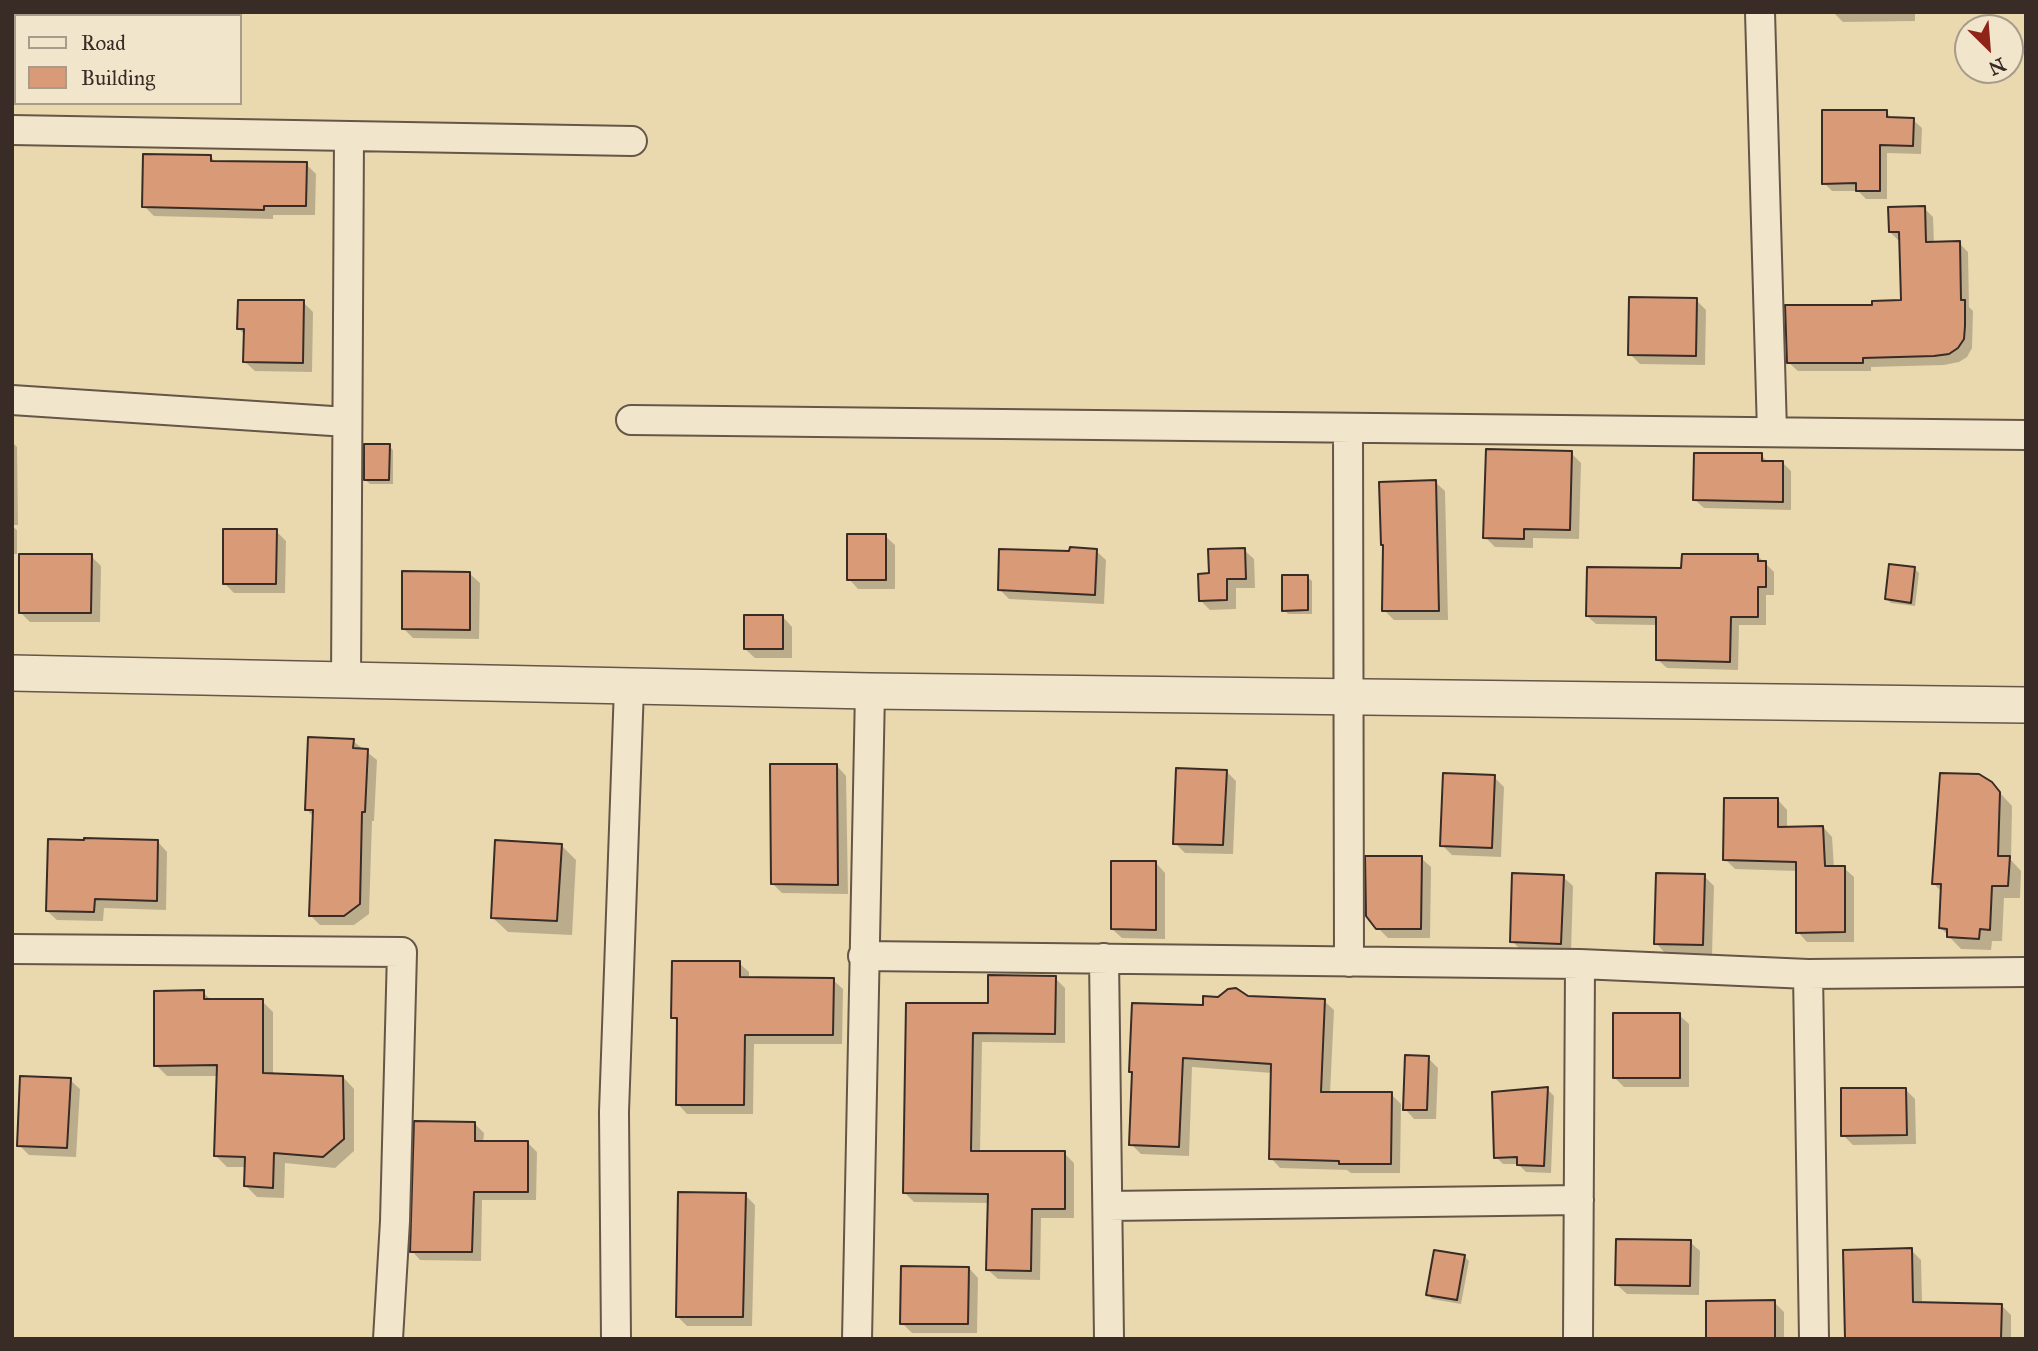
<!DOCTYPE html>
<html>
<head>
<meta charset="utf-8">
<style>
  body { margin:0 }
  #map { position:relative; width:2038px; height:1351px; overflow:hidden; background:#ead9af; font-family:"IM FELL Great Primer",serif }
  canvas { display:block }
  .frame { position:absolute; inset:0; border:14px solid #392b26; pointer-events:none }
  .legend { position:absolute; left:14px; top:14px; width:228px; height:91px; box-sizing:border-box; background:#f1e6cb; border:2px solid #a79b89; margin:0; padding:9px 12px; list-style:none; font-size:21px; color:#392b26 }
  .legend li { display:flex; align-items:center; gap:14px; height:35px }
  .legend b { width:35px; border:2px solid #a79b89 }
  .north { position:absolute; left:1954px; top:14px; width:70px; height:70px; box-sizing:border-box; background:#f1e6cb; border:2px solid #a79b89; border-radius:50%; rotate:155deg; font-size:19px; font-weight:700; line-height:28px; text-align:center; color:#392b26 }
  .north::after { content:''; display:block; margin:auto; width:24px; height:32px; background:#8f2418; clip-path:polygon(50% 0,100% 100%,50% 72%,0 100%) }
</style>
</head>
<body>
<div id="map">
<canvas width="2038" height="1351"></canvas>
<div class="frame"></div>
<ul class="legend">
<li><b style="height:9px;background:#f1e6cb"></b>Road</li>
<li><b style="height:19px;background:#d99a77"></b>Building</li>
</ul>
<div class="north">N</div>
</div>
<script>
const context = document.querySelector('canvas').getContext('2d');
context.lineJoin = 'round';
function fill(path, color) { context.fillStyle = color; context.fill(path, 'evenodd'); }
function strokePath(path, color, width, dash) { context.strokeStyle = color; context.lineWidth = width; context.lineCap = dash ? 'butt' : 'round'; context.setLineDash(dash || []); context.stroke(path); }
const shadow = new Path2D(`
  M1915,12V21L1843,22L1833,12Z
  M1886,112L1893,119L1913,120L1922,128L1921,154L1887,153V199H1866L1858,191H1832L1824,183Z
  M210,156L217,163L306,164L316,174L315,215H273V219L154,216L144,206Z
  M1924,208L1933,217L1934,244L1959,243L1968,252L1969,307L1973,311L1972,348L1967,357L1959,362L1944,365L1871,367V371H1798L1788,362L1873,306L1902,302L1899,241L1890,232Z
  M1696,300L1706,310L1705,365L1640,364L1630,354Z
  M303,302L313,312L312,372L255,371L245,362V335L239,329Z
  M12,442L17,447L18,525H12Z
  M389,446L393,450V484H370L365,480Z
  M1571,453L1581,463L1579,539L1533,538V548L1495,547L1485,537Z
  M1761,455L1769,463L1782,462L1791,471V510L1704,508L1695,500Z
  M1435,482L1445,491L1448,620H1394L1384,610L1385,547L1382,544Z
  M12,526L17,530V554H12Z
  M276,531L286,541L285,593H234L224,583Z
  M885,536L895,545V589H858L849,579Z
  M1244,550L1254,559L1255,588H1236V609L1210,610L1200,600L1211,575Z
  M1096,551L1106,560L1104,604L1009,599L999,589L1071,553Z
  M1757,555L1774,572V595H1766V625H1739L1738,670L1667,668L1658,660V625L1596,624L1587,616L1683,570Z
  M91,556L101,566L100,622H30L20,612Z
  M1914,568L1919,573L1915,606L1891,603L1887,599Z
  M470,574L480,583L479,639L413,638L403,628Z
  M1307,577L1312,581V614H1288L1284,610Z
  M783,617L792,627V658H755L745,649Z
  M353,741L377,760L374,821H372L369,914L354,925H320L310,915L314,817L306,809Z
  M837,766L846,776L848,894L782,893L772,883Z
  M1226,771L1236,781L1233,854L1185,853L1175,843Z
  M1494,777L1504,787L1501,857L1452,855L1442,845Z
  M1991,783L2012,806L2011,860L2021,871L2020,898H2004L2002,941H1992L1991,950L1961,949L1941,928L1942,892L1933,883Z
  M1778,800L1787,810V829L1823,827L1832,837L1834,868H1844L1854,877V942H1807L1798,932L1797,871L1735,869L1725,859Z
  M158,842L167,852L166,910L104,908L103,921L57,920L47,911Z
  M561,845L576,860L572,935L508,932L493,918Z
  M1421,858L1431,867L1430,938H1388L1378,928Z
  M1156,863L1165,873V939L1122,938L1112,929Z
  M1704,876L1714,886L1712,954L1665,953L1656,943Z
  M1563,877L1573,886L1571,953L1522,951L1512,941Z
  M739,963L749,972V979L833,980L843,989L842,1044H754L753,1114H687L678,1104L679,1023L673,1017Z
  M1055,978L1065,988V1043L982,1042L980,1153H1064L1074,1163V1218H1041L1040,1280L998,1279L988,1270L990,1203L914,1202L904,1192L907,1005H990Z
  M203,992L212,1001H262L273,1012V1075L343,1077L354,1089V1151L335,1168L285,1163L284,1198L257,1197L246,1186V1167H227L216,1156L218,1076H167L156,1065Z
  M1247,997L1324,1001L1334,1010L1330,1094H1391L1401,1104L1400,1173H1351L1347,1170L1280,1168L1271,1158L1272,1073L1192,1067L1189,1156L1141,1154L1131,1144L1134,1075L1131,1072L1204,1007Z
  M1679,1015L1689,1024V1087H1624L1615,1078Z
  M1428,1058L1438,1068L1436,1119H1414L1405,1109Z
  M70,1080L80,1089L76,1157L29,1155L19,1145Z
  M1547,1089L1554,1096L1551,1173L1526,1172L1518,1164H1503L1496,1157Z
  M1906,1090L1915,1099L1916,1144L1853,1145L1843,1135Z
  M475,1124L484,1133L483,1143H528L537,1152L536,1200H482L481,1261L420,1260L412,1251Z
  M745,1195L755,1205L752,1326H687L677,1316Z
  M1690,1242L1700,1251L1699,1295L1627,1294L1617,1285Z
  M1911,1250L1921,1260L1922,1304L2001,1305L2011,1315V1339H1846Z
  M1464,1256L1469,1261L1461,1304L1432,1299L1428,1294Z
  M969,1268L978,1278L977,1333H912L902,1323Z
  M1774,1302L1784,1312V1339H1708Z`);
const building = new Path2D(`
  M1822,110H1887V117L1914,118L1913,146L1880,145V191H1856V183L1822,184Z
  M143,154L211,155V161L307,162L306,206H264V210L142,207Z
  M1925,206L1926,242L1960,241L1961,300H1965V326L1964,339L1958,348L1949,354L1934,356L1863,358V363H1787L1785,305H1872V301L1901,300L1899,232H1889L1888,207Z
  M1629,297L1697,298L1696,356L1628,355Z
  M238,300H304L303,363L243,362L244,329H237Z
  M364,444H390L389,480H364Z
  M1486,449L1572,451L1570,530L1524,529V539L1483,538Z
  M1694,453H1762V461H1783V502L1693,500Z
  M1436,480L1439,611H1382L1383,545H1381L1379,482Z
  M223,529H277L276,584H223Z
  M847,534H886V580H847Z
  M1070,547L1097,549L1095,595L998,590L999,549L1069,551Z
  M1245,548L1246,579H1227V600L1199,601L1198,574L1209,573L1208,549Z
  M19,554H92L91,613H19Z
  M1682,554H1758V561H1766V587H1758V617H1731L1730,662L1656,660V617L1586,616L1587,567L1681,568Z
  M1889,564L1915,567L1911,603L1885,599Z
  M402,571L470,572V630L402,629Z
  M1282,575H1308V610L1282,611Z
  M744,615H783V649H744Z
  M308,737L354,739L353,748L368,749L365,812H362L360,904L344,916H309L313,810H305Z
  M770,764H837L838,885L771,884Z
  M1176,768L1227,770L1223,845L1173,844Z
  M1443,773L1495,775L1492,848L1440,846Z
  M1940,773L1979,774L1992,782L2000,792L1998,856H2010L2008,886H1992L1990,930L1980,929L1979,939L1947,937V929L1939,928L1941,884H1932Z
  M1724,798H1778V827L1823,826L1825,866H1845V932L1796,933V862L1723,860Z
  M84,838L158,840L157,901L95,899L94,912L46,911L48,839L84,840Z
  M495,840L562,844L557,921L491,918Z
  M1365,856H1422L1421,929H1376L1366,916Z
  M1111,861H1156V930L1111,929Z
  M1512,873L1564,875L1561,944L1510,942Z
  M1656,873L1705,874L1703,945L1654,944Z
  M672,961H740V977L834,978L833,1035H745L744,1105H676L677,1018H671Z
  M988,975L1056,976L1055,1034L973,1033L971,1151H1065V1209H1032L1031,1271L986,1270L988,1194L903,1193L906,1003H988Z
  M1236,988L1248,996L1325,999L1321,1092H1392L1391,1164H1339V1161L1269,1159L1271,1064L1183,1058L1179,1147L1129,1145L1132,1072H1129L1132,1003L1203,1005V996L1218,997L1228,989Z
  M204,990V999H263V1073L343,1076L344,1139L323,1157L274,1153L273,1188L244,1186L245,1157L214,1156L217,1065L154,1066V991Z
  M1613,1013H1680V1078H1613Z
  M1405,1055L1429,1056L1427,1110H1403Z
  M20,1076L71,1078L67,1148L17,1146Z
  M1548,1087L1544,1166L1517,1165V1157L1494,1158L1492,1092Z
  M1841,1088H1906L1907,1135L1841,1136Z
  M414,1121L475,1122V1141H528V1192H474L472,1252H410Z
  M678,1192L746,1193L743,1317H676Z
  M1616,1239L1691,1240L1690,1286L1615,1285Z
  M1912,1248L1913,1302L2002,1304L2001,1339H1845L1843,1250Z
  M1434,1250L1465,1255L1457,1300L1426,1295Z
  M901,1266L969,1267L968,1324H900Z
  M1775,1300V1339H1706V1301Z`);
const minor = new Path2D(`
  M1760,12L1772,432
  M12,130L632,141
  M12,400L347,422
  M631,420L2026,435
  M1348,428L1349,962
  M346,682L349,136
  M12,949L402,952L395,1221L388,1339
  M863,956L1580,964L1808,974L2026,972
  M1104,958L1109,1339
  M1808,974L1814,1339
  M1108,1206L1579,1200
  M616,1339L614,1112L629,687
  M857,1339L870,691
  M1578,1339L1580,964`);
const tertiary = new Path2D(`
  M12,673L870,691L2026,705`);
fill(shadow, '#0003');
fill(building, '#d99a77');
strokePath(building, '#392b26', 2);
strokePath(minor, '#655648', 32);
strokePath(tertiary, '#655648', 38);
strokePath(minor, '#f1e6cb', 28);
strokePath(tertiary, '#f1e6cb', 35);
</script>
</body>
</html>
